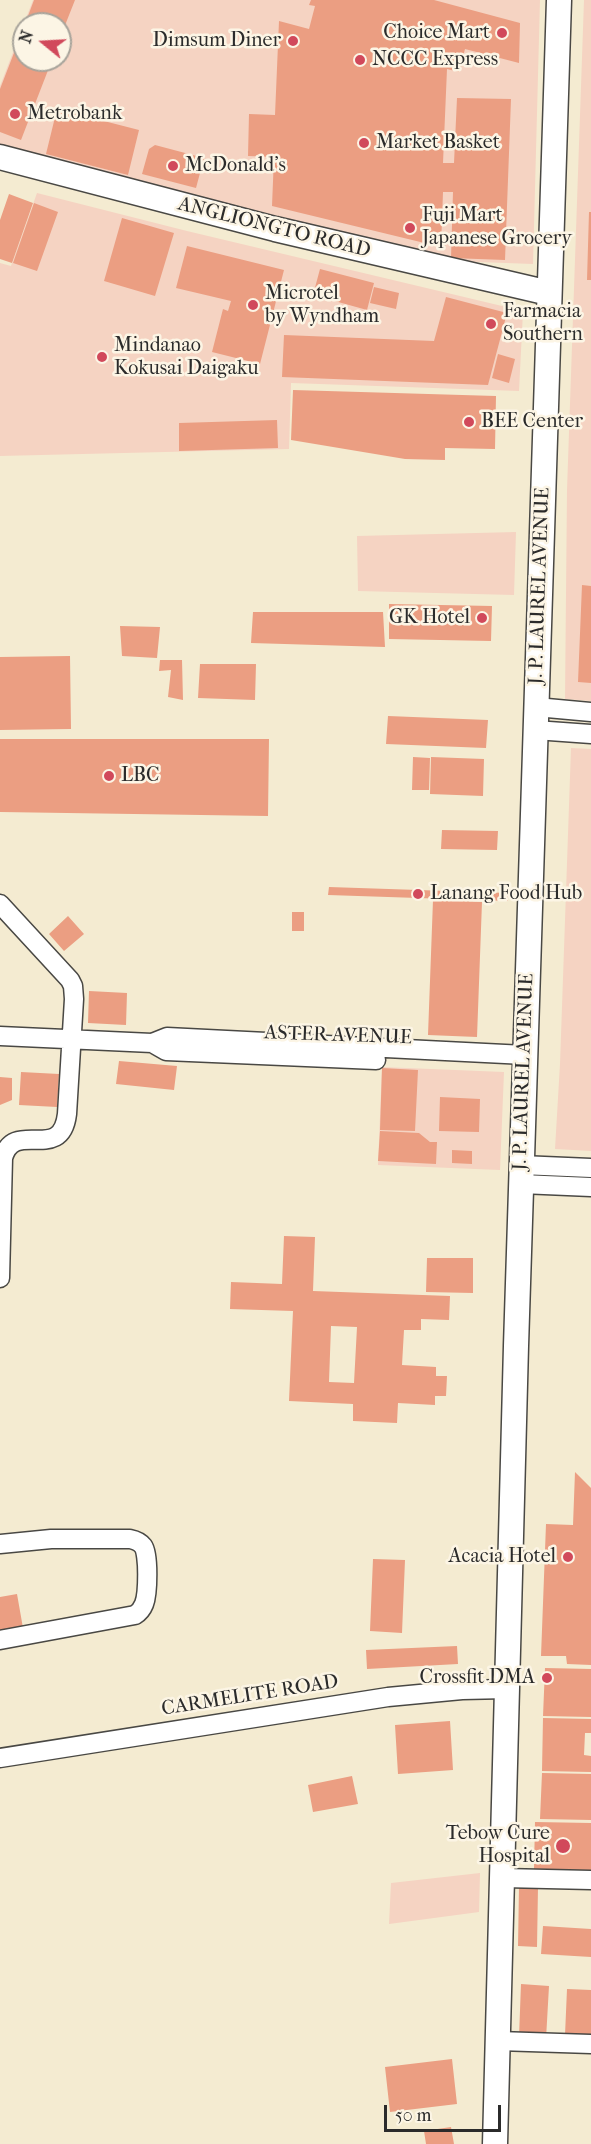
<!DOCTYPE html>
<html>
<head>
<meta charset="utf-8">
<style>
  body { margin:0 }
  #map { position:relative; width:591px; height:2144px; overflow:hidden; background:#f4ebd1; font-family:"IM FELL French Canon",serif }
  canvas { display:block }
  .north { position:absolute; left:12px; top:12px; width:60px; height:60px; box-sizing:border-box; background:#fcf5e5; border:2px solid #a8a49b; border-radius:50%; rotate:288deg; font-size:16px; font-weight:700; line-height:24px; text-align:center; color:#2b2b2b }
  .north::after { content:''; display:block; margin:auto; width:21px; height:27px; background:#d1495b; clip-path:polygon(50% 0,100% 100%,50% 72%,0 100%) }
  .scale { position:absolute; left:384px; top:2105px; width:117px; height:27px; box-sizing:border-box; border:3px solid #2b2b2b; border-top:0; padding-left:8px; font-size:18px; line-height:21px; white-space:nowrap; color:#2b2b2b; -webkit-text-stroke:4px #fcf5e5; paint-order:stroke }
</style>
</head>
<body>
<div id="map">
<canvas width="591" height="2144"></canvas>
<div class="north">N</div>
<div class="scale">50 m</div>
</div>
<script>
const context = document.querySelector('canvas').getContext('2d');
context.lineJoin = 'round';
function fill(path, color) { context.fillStyle = color; context.fill(path, 'evenodd'); }
function strokePath(path, color, width, dash) { context.strokeStyle = color; context.lineWidth = width; context.lineCap = dash ? 'butt' : 'round'; context.setLineDash(dash || []); context.stroke(path); }
function write(font, color, halo, rows, align = 'center') {
  context.font = font + ' "IM FELL French Canon",serif'; context.lineWidth = 5; context.setLineDash([]); context.textBaseline = 'middle'; context.strokeStyle = halo; context.fillStyle = color; for (const [text, x, y, turn = 0] of rows) {
    context.save(); context.translate(x, y); context.rotate((+turn || 0) * Math.PI / 180); context.textAlign = isNaN(turn) ? turn : align; if (halo) context.strokeText(text, 0, 0); context.fillText(text, 0, 0); context.restore();
  }
}
const built = new Path2D(`
  M33,0H540L533,264L451,261L0,145V86ZM24,24H60V60H24Z
  M584,0H591V701L565,699L567,490Z
  M37,193L187,231L523,311L519,391L291,383L289,449L0,456V263L11,266Z
  M516,532L514,595L358,591L357,536Z
  M571,748L591,749V1151L555,1149L560,1064Z
  M382,1067L504,1072L500,1170L378,1165Z
  M480,1873L479,1912L389,1924L391,1883Z`);
const building = new Path2D(`
  M34,0H75L60,38V24H25Z
  M311,0H434L520,23L519,63L465,49L459,72L447,69L443,163H454L457,98L511,99L505,260L451,258L453,192H443L441,247L272,206L274,157L248,156L249,114L275,115L279,21L309,29L315,6L309,5Z
  M24,27V60H52L21,140L0,132V89Z
  M57,109L139,130L128,175L46,154Z
  M155,145L204,158L196,188L142,174L149,149Z
  M9,194L33,203L12,263L0,259V220Z
  M34,203L58,212L37,271L13,263Z
  M589,212H591V280H587Z
  M122,218L174,233L155,296L104,281Z
  M187,246L284,270L260,364L212,352L223,309L228,311L231,301L176,288Z
  M320,269L374,283L367,310L313,295Z
  M374,287L399,293L396,309L370,303Z
  M446,297L507,313L488,385L282,377L284,335L434,341Z
  M498,354L515,359L509,383L492,378Z
  M293,390L496,396L495,449L445,448V460L405,459L291,440Z
  M277,420L278,448L179,451V423Z
  M582,585L591,586V683L578,682Z
  M389,604L492,606L491,641L389,639Z
  M253,612H383L385,647L251,643Z
  M120,626L160,627L157,658L122,656Z
  M70,656L71,729L0,730V657Z
  M160,660H182L183,700L168,697L171,670L159,671Z
  M200,664H256L255,700L198,698Z
  M388,716L488,720L486,748L386,744Z
  M0,739H269L268,816L0,812Z
  M413,757L430,758L429,790H412Z
  M431,757L484,759L483,796L430,794Z
  M442,830L498,831L497,850L441,849Z
  M329,887L508,893V901L328,895Z
  M433,900L482,902L477,1037L428,1035Z
  M292,912H304V931H292Z
  M68,916L84,934L64,951L49,934Z
  M89,991L127,993L126,1025L88,1023Z
  M119,1061L177,1066L174,1090L116,1084Z
  M382,1068L418,1070L415,1131L380,1130Z
  M21,1072L59,1074L57,1107L19,1105Z
  M0,1077L12,1078V1100L0,1105Z
  M440,1097L480,1099L479,1132L439,1131Z
  M380,1131L419,1133L430,1142H437L436,1164L378,1161Z
  M452,1150L472,1151V1164L452,1163Z
  M284,1236L315,1237L313,1291L450,1296L449,1320L421,1319V1330H404L402,1365L436,1367V1376H447L446,1396H435V1405L398,1403L397,1423L353,1421V1404L289,1401L293,1311L230,1309L231,1282L282,1284ZM331,1326L357,1327L354,1383L329,1382Z
  M427,1258H473V1293L426,1292Z
  M575,1472L591,1488V1665L567,1664L566,1656H541L546,1524L573,1525Z
  M373,1559L405,1560L402,1633L370,1631Z
  M17,1594L23,1628L0,1632V1597Z
  M457,1646L458,1664L367,1669L366,1650Z
  M545,1668L591,1669V1717L543,1716Z
  M543,1718L591,1719V1733H585L584,1755L591,1756V1772L542,1771Z
  M450,1721L453,1770L398,1774L395,1725Z
  M542,1773L591,1774V1820L540,1819Z
  M352,1776L358,1804L313,1812L308,1785Z
  M535,1822L591,1823V1871L534,1869Z
  M519,1887H538L537,1947L518,1946Z
  M543,1926L591,1929V1957L541,1954Z
  M521,1984L549,1986L546,2039L519,2037Z
  M567,1989L591,1990V2036L565,2035Z
  M452,2059L457,2104L390,2112L385,2067Z
  M451,2127L454,2144H426L424,2131Z`);
const minor = new Path2D(`
  M536,707L591,712
  M535,730L591,734
  M0,904L70,980L73,986L74,999L67,1114C61,1164 14,1118 3,1158L0,1278
  M0,1036L152,1043L167,1037L525,1055
  M152,1043L166,1051L376,1060
  M521,1165L591,1168
  M521,1184L591,1187
  M0,1544L51,1539H130C135,1540 140,1542 143,1546C149,1554 148,1594 144,1604C142,1609 140,1612 135,1615L0,1640
  M0,1758L388,1697L462,1690L507,1689
  M503,1878L591,1880
  M498,2041L591,2044`);
const major = new Path2D(`
  M0,157L275,229L549,293
  M495,2144L516,1346L559,0`);
const markers = [
  [502,33,6,"#d1495b"],
  [293,41,6,"#d1495b"],
  [360,60,6,"#d1495b"],
  [15,114,6,"#d1495b"],
  [364,143,6,"#d1495b"],
  [173,166,6,"#d1495b"],
  [410,228,6,"#d1495b"],
  [253,305,6,"#d1495b"],
  [491,324,6,"#d1495b"],
  [102,357,6,"#d1495b"],
  [469,422,6,"#d1495b"],
  [482,618,6,"#d1495b"],
  [109,776,6,"#d1495b"],
  [418,894,6,"#d1495b"],
  [568,1557,6,"#d1495b"],
  [547,1678,6,"#d1495b"],
  [563,1846,8,"#d1495b"]
];
const poiNames = [
  ["Choice Mart",490,33,"right"],
  ["Dimsum Diner",281,41,"right"],
  ["NCCC Express",372,60],
  ["Metrobank",27,114],
  ["Market Basket",376,143],
  ["McDonald's",185,166],
  ["Fuji Mart",422,216],
  ["Japanese Grocery",422,239],
  ["Microtel",265,294],
  ["by Wyndham",265,317],
  ["Farmacia",503,312],
  ["Southern",503,335],
  ["Mindanao",114,346],
  ["Kokusai Daigaku",114,369],
  ["BEE Center",481,422],
  ["GK Hotel",470,618,"right"],
  ["LBC",121,776],
  ["Lanang Food Hub",430,894],
  ["Acacia Hotel",556,1557,"right"],
  ["Crossfit DMA",535,1678,"right"],
  ["Tebow Cure",550,1834,"right"],
  ["Hospital",550,1857,"right"]
];
const streetNames = [
  ["ANGLIONGTO ROAD",274,228,14],
  ["J. P. LAUREL AVENUE",540,586,-88],
  ["ASTER AVENUE",338,1036,2],
  ["J. P. LAUREL AVENUE",524,1072,-88],
  ["CARMELITE ROAD",250,1696,-9]
];
fill(built, '#f5d3c2');
fill(building, '#eb9e82');
strokePath(minor, '#494844', 21);
strokePath(major, '#494844', 27);
strokePath(minor, '#fff', 18);
strokePath(major, '#fff', 24);
for (const [x, y, r, color] of markers) { const dot = new Path2D(); dot.arc(x, y, r, 0, 2 * Math.PI); context.fillStyle = color; context.fill(dot); strokePath(dot, '#fcf5e5', 2); }
write('20px', '#2b2b2b', '#fcf5e5', poiNames, 'left');
write('20px', '#2b2b2b', '#fcf5e5', streetNames);
</script>
</body>
</html>
